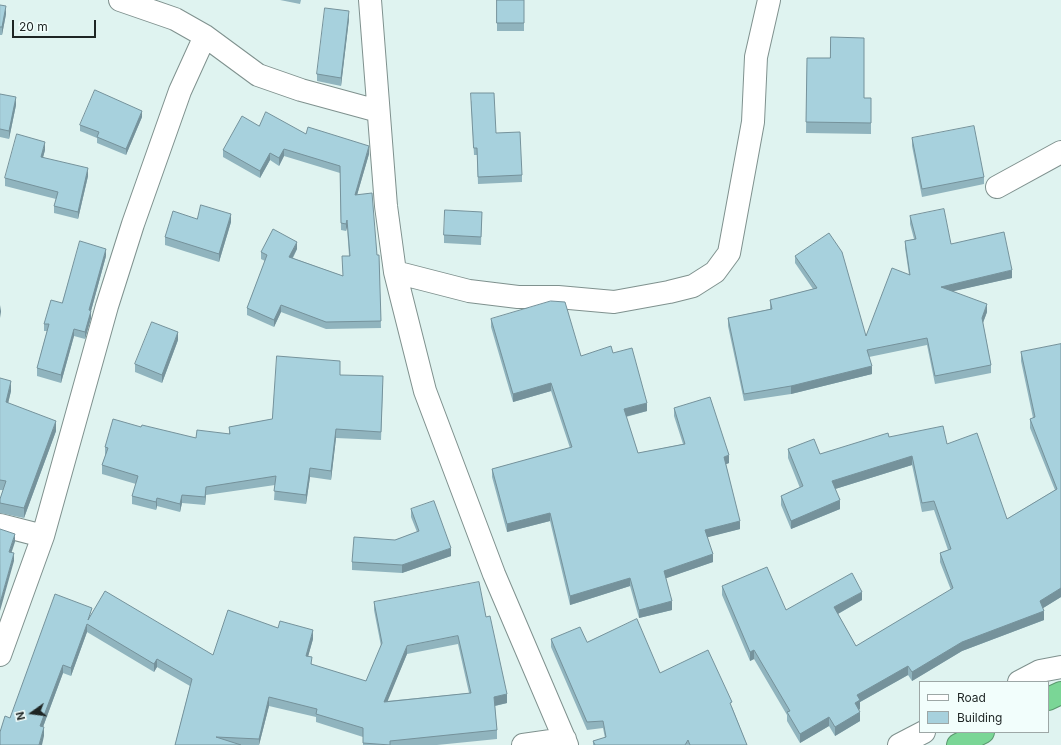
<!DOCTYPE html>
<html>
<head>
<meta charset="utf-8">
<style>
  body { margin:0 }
  #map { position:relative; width:1061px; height:745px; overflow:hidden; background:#dff3f0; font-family:Inter,sans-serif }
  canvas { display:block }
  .legend { position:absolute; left:919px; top:681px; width:130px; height:52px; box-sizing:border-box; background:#f2fefc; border:1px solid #9da7a6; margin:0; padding:5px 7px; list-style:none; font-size:12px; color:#1e2524 }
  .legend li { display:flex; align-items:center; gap:8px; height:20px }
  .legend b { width:20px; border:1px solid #9da7a6 }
  .north { position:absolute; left:12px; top:693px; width:40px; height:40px; -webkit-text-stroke:3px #f2fefc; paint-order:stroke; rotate:256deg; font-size:11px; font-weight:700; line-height:16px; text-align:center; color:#1e2524 }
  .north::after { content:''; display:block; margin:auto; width:14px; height:18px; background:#1e2524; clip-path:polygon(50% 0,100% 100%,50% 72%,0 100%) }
  .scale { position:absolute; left:12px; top:20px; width:84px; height:18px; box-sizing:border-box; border:2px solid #1e2524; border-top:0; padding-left:5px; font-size:12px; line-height:14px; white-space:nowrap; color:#1e2524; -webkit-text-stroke:3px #f2fefc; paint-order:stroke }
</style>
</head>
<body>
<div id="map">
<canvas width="1061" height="745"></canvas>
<ul class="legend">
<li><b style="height:5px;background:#fff"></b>Road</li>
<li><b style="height:11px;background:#a7d1dd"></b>Building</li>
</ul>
<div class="north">N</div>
<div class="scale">20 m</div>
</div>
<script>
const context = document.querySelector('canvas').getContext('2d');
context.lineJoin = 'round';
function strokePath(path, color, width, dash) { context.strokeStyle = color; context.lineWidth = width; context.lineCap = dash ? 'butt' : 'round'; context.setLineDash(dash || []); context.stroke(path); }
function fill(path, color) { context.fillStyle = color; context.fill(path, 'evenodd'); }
const minor = new Path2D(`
  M120,0L175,19L205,36L258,75L301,90L378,111
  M370,0L386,206L395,272L425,391L494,574L567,745
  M997,187L1061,152
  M395,272L469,291L518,297H558L614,302L669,292L693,286L715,272L729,253L753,122L756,57L769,0
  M0,525L43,536
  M0,655L43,536L107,306L133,224L180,91L205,36
  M1019,682L1040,671L1061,667
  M523,745L565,739
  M899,745L924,732`);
const highway = new Path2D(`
  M1048,699L1061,693
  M958,745L983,732`);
const wall = new Path2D(`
  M280,0H301L300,4Z
  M497,0H524V31H497Z
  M0,5L6,14L2,35H0Z
  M349,19L341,86L317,81V74Z
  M807,58L864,98H871V134L806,133Z
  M0,94L16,105L9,139L0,137Z
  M471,100L496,133L522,175V182L478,184L477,155H474Z
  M142,117L126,155L97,143V138L80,131V125Z
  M259,126L306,134L369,154L357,195L377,255H379L381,328L326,329L281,312L274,327L247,315V308L265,261L261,259V252L297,249L293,258L343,276L349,256L347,227L346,231L341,230L340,173L284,156L279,166L270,160L260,178L223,157V150Z
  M912,138L984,177V184L922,197L912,146Z
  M45,150L43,157L88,176L78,219L54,213V206L56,199L5,186V178Z
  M482,212L481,245L444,243V235Z
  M910,216L951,244L1012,278L953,291L987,312L983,323L991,365V373L935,384L927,345L869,357L872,374L791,394L744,401L728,326V318L770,309V300L813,289L795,263V256L866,336L909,275L905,248V241L914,239L910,224Z
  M197,219L231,222L219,262L165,245V237Z
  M106,256L91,311V318L85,339L74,336L61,383L37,376V368L47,331H44V324Z
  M491,319L581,356L613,353L647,411L626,417L638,453L683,444L674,416V408L729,463L726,464L740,529L707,537L713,562L666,578L672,610L639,618L630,586L570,605L550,521L507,532L492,477V469L570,448L551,391L513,402L491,327Z
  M178,340L162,383L135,372V364Z
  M1061,344V597L1043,608L1044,620L962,651L912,681L908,675L860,702V709L859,710L860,721L835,736L829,726L800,743L787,721V715L754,659L750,661L722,595V586L786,610L862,600L838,614L856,646L951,590L940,562V553L948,550L934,510L922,512L912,465L835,489L840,509L791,529L781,505V496L800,488L788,458V449L820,454L889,437L947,444L1007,519L1055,490L1030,428V419L1033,418L1021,361V352Z
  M340,375L383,385L381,440L336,438L331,480L310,477L306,504L274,500L275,485L206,495L205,505L182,503L180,512L157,506L156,510L132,504V496L136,484L102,474V465L105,456V447L141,427L196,438L229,434V427L272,419Z
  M0,378L11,391L8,403L56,431L24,518L0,513V499L3,490H0Z
  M411,509L451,556L402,573L352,570V562L395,540L417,532L411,517Z
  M374,602L486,617L507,703L495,706L497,730V739L437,745H363V737L316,722V717L269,706L259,745H175L190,686L157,667L154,672L87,632L71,676L63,673L43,727L44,736L10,718L92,613L213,655L278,628L313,639L308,656L312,665L366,681L381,646L374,610ZM458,644L469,693L387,701L407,654Z
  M551,639L587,642L660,673L732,707L747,745H593V741L605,738L603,728L587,730L551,647Z`);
const shadedWall = new Path2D(`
  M6,6V14L2,35V27Z
  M349,11V19L341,86V78Z
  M16,97V105L9,139V131Z
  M142,111V117L126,155V149Z
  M45,142V150L41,165V157Z
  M369,146V154L355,202V195Z
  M284,149V156L279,166V158Z
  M270,153V160L260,178V171Z
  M88,168V176L78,219V212Z
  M231,214V222L219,262V254Z
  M347,220V227L346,231V224Z
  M297,242V249L289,264V257Z
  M106,249V256L91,311V318L85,339V332L89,310Z
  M1012,270V278L941,294V287Z
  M987,304V312L982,325V318Z
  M1,305V312L0,318V311Z
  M281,305V312L274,327V320Z
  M74,329V336L61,383V375Z
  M178,332V340L162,383V375Z
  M872,366V374L791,394V386Z
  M11,381V391L6,412V402Z
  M551,383V391L513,402V394Z
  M647,403V411L624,417V409Z
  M56,421V431L24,518V508Z
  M336,429V438L331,480V471Z
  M729,455V463L724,465V457Z
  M912,456V465L832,490V481Z
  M310,468V477L306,504V495Z
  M206,487V495L205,505V497Z
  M182,495V503L180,512V504Z
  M157,498V506L156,510V502Z
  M840,500V509L791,529V521Z
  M550,513V521L507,532V524Z
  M740,521V529L705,538V530Z
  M15,534V542L9,560V552Z
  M451,548V556L402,573V565Z
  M14,553V561L0,611V603Z
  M713,554V562L664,579V571Z
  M630,578V586L570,605V596Z
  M1061,588V597L1040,610V601Z
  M862,592V600L834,616V607Z
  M672,601V610L639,618V610Z
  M1044,611V620L962,651L912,681V672L962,642Z
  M87,624V632L71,676V668Z
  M313,630V639L306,664V656Z
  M407,646V654L384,710V702Z
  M754,650V659L750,661V652Z
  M157,659V667L154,672V664Z
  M63,665V673L40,735V726Z
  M908,666V675L860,702V709L855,712V703L857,695Z
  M507,694V703L494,706V697Z
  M269,697V706L259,745V739Z
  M860,712V721L835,736V727Z
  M829,717V726L800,743V734Z
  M44,727V736L42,745H39Z`);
const building = new Path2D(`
  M497,0H524V23H497Z
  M0,5L6,6L2,27H0Z
  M325,8L349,11L341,78L317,74Z
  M831,37L864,38V98H871V123L806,122L807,58H830Z
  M95,90L142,111L126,149L97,137L99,132L80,125Z
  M471,93H494L496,133L520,132L522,175L478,177L477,148H474Z
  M0,94L16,97L9,131L0,129Z
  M266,112L306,134L308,127L369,146L355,195L372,193L377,255H379L381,321L326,322L281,305L274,320L247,308L267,255L261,252L273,229L297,242L289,257L343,276L342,256H350L347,220L346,224L341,223L340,166L284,149L279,158L270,153L260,171L223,150L242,116L259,126Z
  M974,126L984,177L922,189L912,138Z
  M17,134L45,142L41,157L88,168L78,212L54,206L58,192L5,178Z
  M201,205L231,214L219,254L165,237L173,211L197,219Z
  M944,209L951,244L1004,232L1012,270L941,287L987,304L982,318L991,365L935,376L927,338L867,350L872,366L791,386L744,394L728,318L772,309L770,300L817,288L795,256L829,233L842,252L866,336L892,268L910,275L905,241L916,239L910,216Z
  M445,210L482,212L481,237L444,235Z
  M80,241L106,249L89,310L91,311L85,332L74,329L61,375L37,368L49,324H44L51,300L62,303Z
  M551,301L565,302L581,356L611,346L613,353L632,348L647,403L624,409L638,453L685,444L674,408L710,397L729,455L724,457L740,521L705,530L713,554L664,571L672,601L639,610L630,578L570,596L550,513L507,524L492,469L572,447L551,383L513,394L491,319Z
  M152,322L178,332L162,375L135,364Z
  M1061,344V588L1040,601L1044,611L962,642L912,672L908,666L857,695L860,700L855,703L860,712L835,727L829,717L800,734L787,712L790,711L754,650L750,652L722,586L767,567L786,610L852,573L862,592L834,607L856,646L953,588L940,553L951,549L934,501L922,503L912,456L832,481L840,500L791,521L781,496L803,486L788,449L814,439L820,454L888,433L889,437L943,426L947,444L977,433L1007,519L1057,489L1030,419L1035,417L1021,352Z
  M277,356L340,361V375L383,376L381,432L336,429L331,471L310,468L306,495L274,491L276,476L206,487L205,497L182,495L180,504L157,498L156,502L132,496L138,476L102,465L108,448L105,447L113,419L141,427L142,425L196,438L197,430L230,434L229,427L272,419Z
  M0,378L11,381L6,402L56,421L24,508L0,503V499L6,481L0,480Z
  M434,501L451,548L402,565L352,562L354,537L395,540L419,531L411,509Z
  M0,529L15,534L9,552L14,553L0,603Z
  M479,582L486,617L490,616L507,694L494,697L497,730L390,741V745L363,743V728L316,714L317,709L269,697L259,739L216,737L241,745H175L192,679L157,659L154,664L87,624L71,668L63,665L40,726L44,727L39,745H0V732L5,716L10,718L55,594L92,608L88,620L105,591L213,655L228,610L278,628L280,621L313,630L306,656L312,657L311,664L366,681L382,643L374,602ZM458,636L471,693L384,702L407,646Z
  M637,619L660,673L708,650L732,702L730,703L747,745H690L688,740L685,745H595L593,741L606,737L603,721L587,722L551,639L580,627L587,642Z`);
strokePath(minor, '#7f918e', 24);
strokePath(highway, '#5a986e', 24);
strokePath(minor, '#fff', 22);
strokePath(highway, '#7ad696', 22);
fill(wall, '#90b4be');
fill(shadedWall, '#75929b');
fill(building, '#a7d1dd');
strokePath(building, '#75929b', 1);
</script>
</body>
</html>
